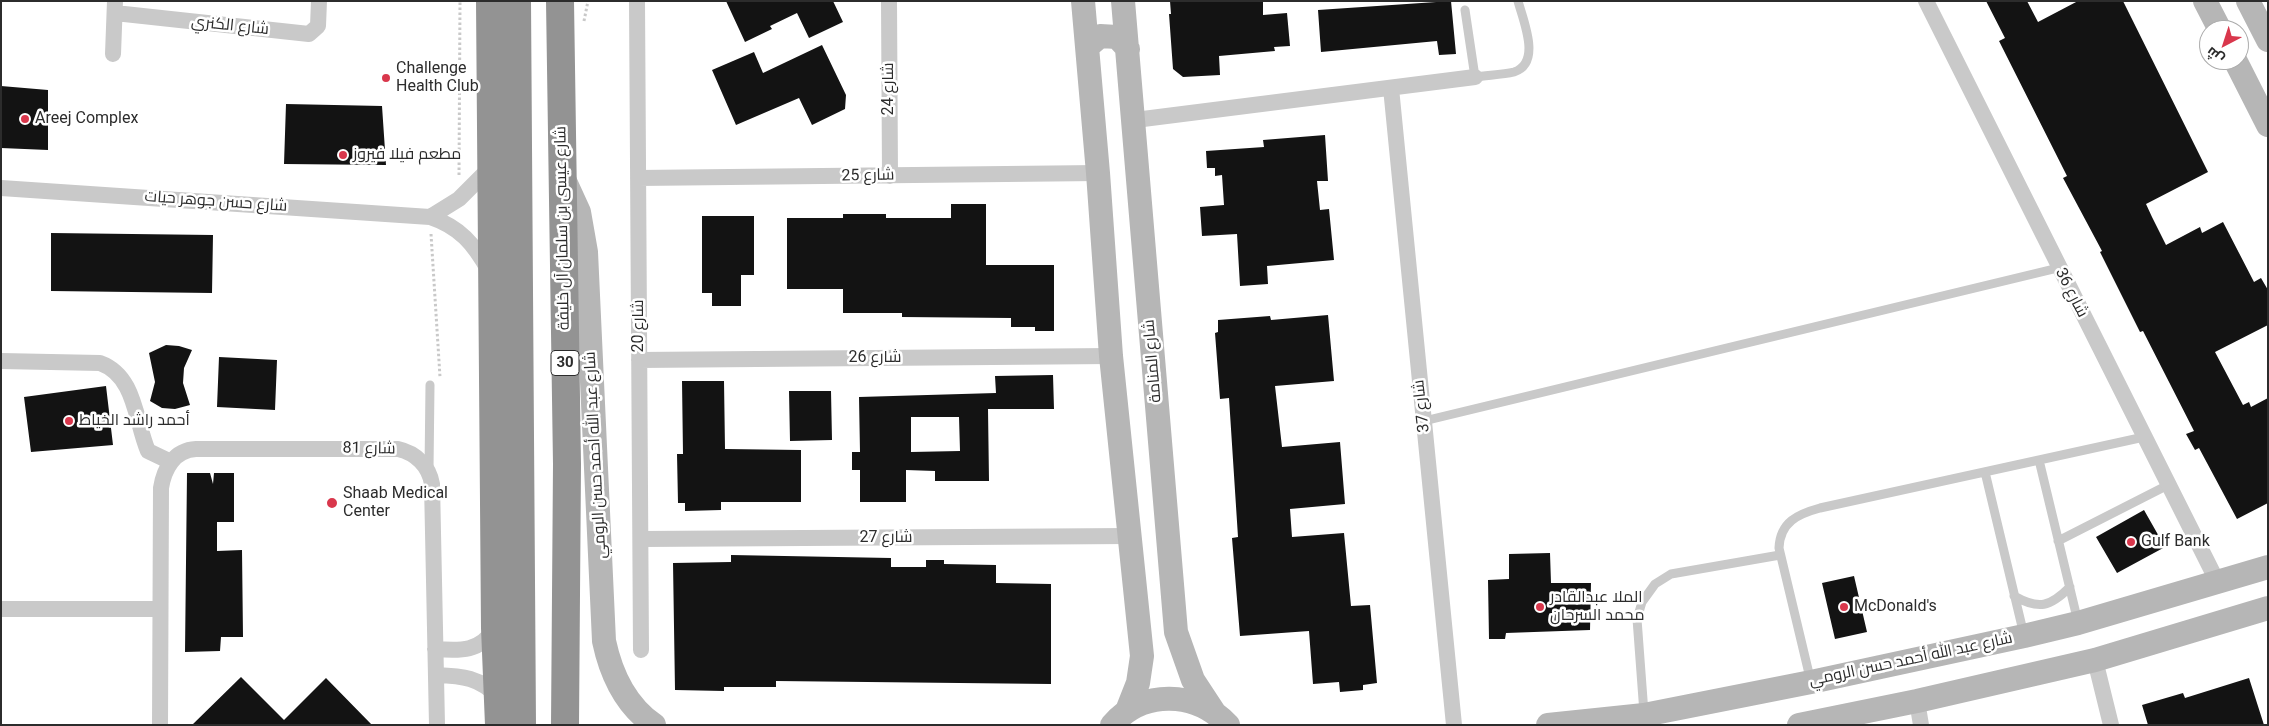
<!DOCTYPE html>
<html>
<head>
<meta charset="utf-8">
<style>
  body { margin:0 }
  #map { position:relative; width:2269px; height:726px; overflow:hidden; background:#fff; font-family:Roboto,Cairo,sans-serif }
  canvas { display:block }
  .frame { position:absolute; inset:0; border:2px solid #2c2c2c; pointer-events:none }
  .north { position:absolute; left:2199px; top:20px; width:50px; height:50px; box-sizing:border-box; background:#fff; border:1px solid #ababab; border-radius:50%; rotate:220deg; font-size:14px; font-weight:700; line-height:20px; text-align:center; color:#2c2c2c }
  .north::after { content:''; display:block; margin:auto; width:18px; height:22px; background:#d9374c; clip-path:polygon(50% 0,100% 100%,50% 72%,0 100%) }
</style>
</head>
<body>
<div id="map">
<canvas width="2269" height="726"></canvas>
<div class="frame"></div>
<div class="north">ش</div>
</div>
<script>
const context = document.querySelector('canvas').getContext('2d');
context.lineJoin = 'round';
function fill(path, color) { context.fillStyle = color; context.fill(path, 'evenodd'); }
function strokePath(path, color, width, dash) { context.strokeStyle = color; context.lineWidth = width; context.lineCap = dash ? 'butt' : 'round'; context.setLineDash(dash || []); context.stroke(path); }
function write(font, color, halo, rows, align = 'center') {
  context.font = font + ' Roboto,Cairo,sans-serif'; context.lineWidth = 5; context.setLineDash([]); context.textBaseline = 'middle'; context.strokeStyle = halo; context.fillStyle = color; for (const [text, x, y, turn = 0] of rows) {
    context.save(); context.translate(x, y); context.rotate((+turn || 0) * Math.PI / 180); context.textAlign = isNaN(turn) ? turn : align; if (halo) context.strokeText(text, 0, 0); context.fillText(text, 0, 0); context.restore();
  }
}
const building = new Path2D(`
  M726,1H833L843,22L809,38L797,13L770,26L772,29L745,42Z
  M1170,1H1263V15L1287,13L1290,46L1274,47L1275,51L1219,56L1220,75L1183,77L1173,69L1169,14H1171Z
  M1451,1L1456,54L1439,55L1437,41L1321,52L1318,10Z
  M1986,1H2027L2038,22L2078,1H2123L2208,172L2146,204L2152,217L2166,245L2200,227L2202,233L2223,222L2254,282L2261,278L2268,290V325L2215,352L2243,405L2249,402L2251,407L2268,398V503L2237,519L2199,448L2195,450L2186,434L2194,431L2143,331L2140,332L2100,252L2102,251L2063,178L2067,176L1999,41L2005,38Z
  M822,45L846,95L845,109L812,125L799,98L736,125L712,70L754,52L763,73Z
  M1,86L48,90V150L1,148Z
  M286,104L382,106L386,165L284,164Z
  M1325,135L1328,181H1317L1320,210L1329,209L1334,260L1267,266L1268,284L1240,286L1237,234L1202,236L1200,207L1224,205L1222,175L1215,176V168H1207L1206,151L1264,147L1263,140Z
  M951,204H986V265H1054V331H1035V327H1011V318L902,317V313H843V289H787V218H843V214H886V218H951Z
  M702,216H754V275H741V306H712V293H702Z
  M51,233L213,235L212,293L51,291Z
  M1328,315L1334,381L1275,386L1282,447L1340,442L1345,504L1290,509L1292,537L1344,533L1351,606L1370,605L1377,683L1363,685V690L1340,692L1339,682L1313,684L1309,631L1240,636L1232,538L1238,537L1229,398L1220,399L1215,333L1218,332V320L1270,316L1271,320Z
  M166,345L179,346L192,350L184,368L183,383L190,405L175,409L162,408L150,401L155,382L149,353Z
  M219,357L277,360L275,410L217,407Z
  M1053,375L1054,409H988L989,481H935V471L906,470V502H860V470H852V452H860L859,397L996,393L995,376ZM911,417H959L960,451L911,452Z
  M682,381H724L725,449L801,450V502H721V510L685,511V503H678L677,454H683Z
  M106,386L113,445L31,452L24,397Z
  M789,391H831L832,440L790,441Z
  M187,473H210L213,484L214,473H234V522H217V551L242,550L243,637H221L220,651L185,652Z
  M2144,510L2165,547L2117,573L2096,537Z
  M1550,553L1551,583H1591L1590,630L1506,633L1505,639H1489L1488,580L1509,579V554Z
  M731,555L891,558V567H926V560H944V564L996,565V583L1051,584V684L776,681V687H724V691L675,690L673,563L731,562Z
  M1854,576L1867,632L1835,639L1822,583Z
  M241,677L284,720L326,678L372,725H192Z
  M2249,678L2264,725H2148L2142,705L2183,693L2185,698Z`);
const path = new Path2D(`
  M584,21L588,1
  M459,175L460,1
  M431,234L440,377`);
const lane = new Path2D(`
  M1465,10L1475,77C1487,75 1502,75 1514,72C1542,63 1523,20 1518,1
  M1424,421L2058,268
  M2039,460L2078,622
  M429,470L430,385
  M1985,472L2024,635
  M2058,541L2168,485
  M2014,596C2039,610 2050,607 2070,587
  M1811,682L1779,548C1780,522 1798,514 1820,508L2144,437
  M1644,713L1637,619L1642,602L1655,584L1671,574L1780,555`);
const street = new Path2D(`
  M637,1L641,650
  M889,1L890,176
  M1926,1L2218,583
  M115,13L309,34L318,26L319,1
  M113,54L115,1
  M1391,88L1454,725
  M1135,120L1475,77
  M638,178L1098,173
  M1,188L430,217C460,227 474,244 489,271
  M430,217L459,199L492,166
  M639,360L1111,356
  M1,361L100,363C136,376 135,421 148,451L171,462
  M642,539L1129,536
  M1,609H160
  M435,649C461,651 480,652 495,628
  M2095,660L2111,725
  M436,675C462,676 480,677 499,698
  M1917,701L1921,725
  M160,725L161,488C164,469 174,450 196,449H398C416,453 429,466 432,484L437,725`);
const secondary = new Path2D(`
  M1083,1L1098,173L1111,356L1142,656L1138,683L1127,711
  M1123,1L1176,632L1193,680L1214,712
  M2205,1L2220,30
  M2248,1L2268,40
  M1087,47L1100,36L1117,37L1128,49
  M2235,60L2268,125
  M563,177L579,212L586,252L604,641C611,674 625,705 654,725
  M1112,725C1143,689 1196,691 1228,725
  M1548,725L1644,715L1811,682L2024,636L2078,623L2268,567
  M1799,725L1917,701L2095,660L2268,608`);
const highway = new Path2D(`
  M490,1L495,628L499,725
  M517,1L522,725
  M560,1L567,464L565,725`);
const markers = [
  [386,78,5,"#d9374c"],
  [25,119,5,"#d9374c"],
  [343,155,5,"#d9374c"],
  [69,421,5,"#d9374c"],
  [332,503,6,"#d9374c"],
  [2131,542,5,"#d9374c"],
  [1540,607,5,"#d9374c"],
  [1844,607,5,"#d9374c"]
];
const shields = [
  [565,363,28]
];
const shieldNames = [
  ["30",565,363]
];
const streetNames = [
  ["شارع الكنري",230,26,6],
  ["شارع 24",889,89,-90],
  ["شارع 25",868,176,-1],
  ["شارع حسن جوهر حيات",216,202,4],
  ["شارع عيسى بن سلمان آل خليفة",563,228,-91],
  ["شارع 36",2071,293,63],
  ["شارع 20",639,326,-90],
  ["شارع 26",875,358],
  ["شارع المنامة",1153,361,-95],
  ["شارع 37",1422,406,-96],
  ["شارع 81",369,449,1],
  ["شارع عبد الله أحمد حسن الرومي",596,455,-93],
  ["شارع 27",886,538],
  ["شارع عبد الله أحمد حسن الرومي",1911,660,-12]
];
const poiNames = [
  ["Challenge",396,69],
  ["Health Club",396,87],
  ["Areej Complex",35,119],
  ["مطعم فيلا فيروز",353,155],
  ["أحمد راشد الخياط",79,421],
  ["Shaab Medical",343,494],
  ["Center",343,512],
  ["Gulf Bank",2141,542],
  ["الملا عبدالقادر",1550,598],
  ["محمد السرحان",1550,616],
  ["McDonald's",1854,607]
];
fill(building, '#131313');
strokePath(path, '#c9c9c9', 3, [2.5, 2.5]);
strokePath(lane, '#c9c9c9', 9);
strokePath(street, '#c9c9c9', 16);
strokePath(secondary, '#b6b6b6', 24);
strokePath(highway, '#939393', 28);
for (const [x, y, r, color] of markers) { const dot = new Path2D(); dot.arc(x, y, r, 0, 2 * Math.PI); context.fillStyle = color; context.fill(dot); strokePath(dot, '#fff', 2); }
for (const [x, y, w] of shields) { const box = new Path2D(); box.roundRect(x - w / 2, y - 12.5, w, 25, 4); context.fillStyle = '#fff'; context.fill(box); strokePath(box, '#2c2c2c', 1); }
write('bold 15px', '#2c2c2c', null, shieldNames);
write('16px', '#2c2c2c', '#fff', streetNames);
write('16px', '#2c2c2c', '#fff', poiNames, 'left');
</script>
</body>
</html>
